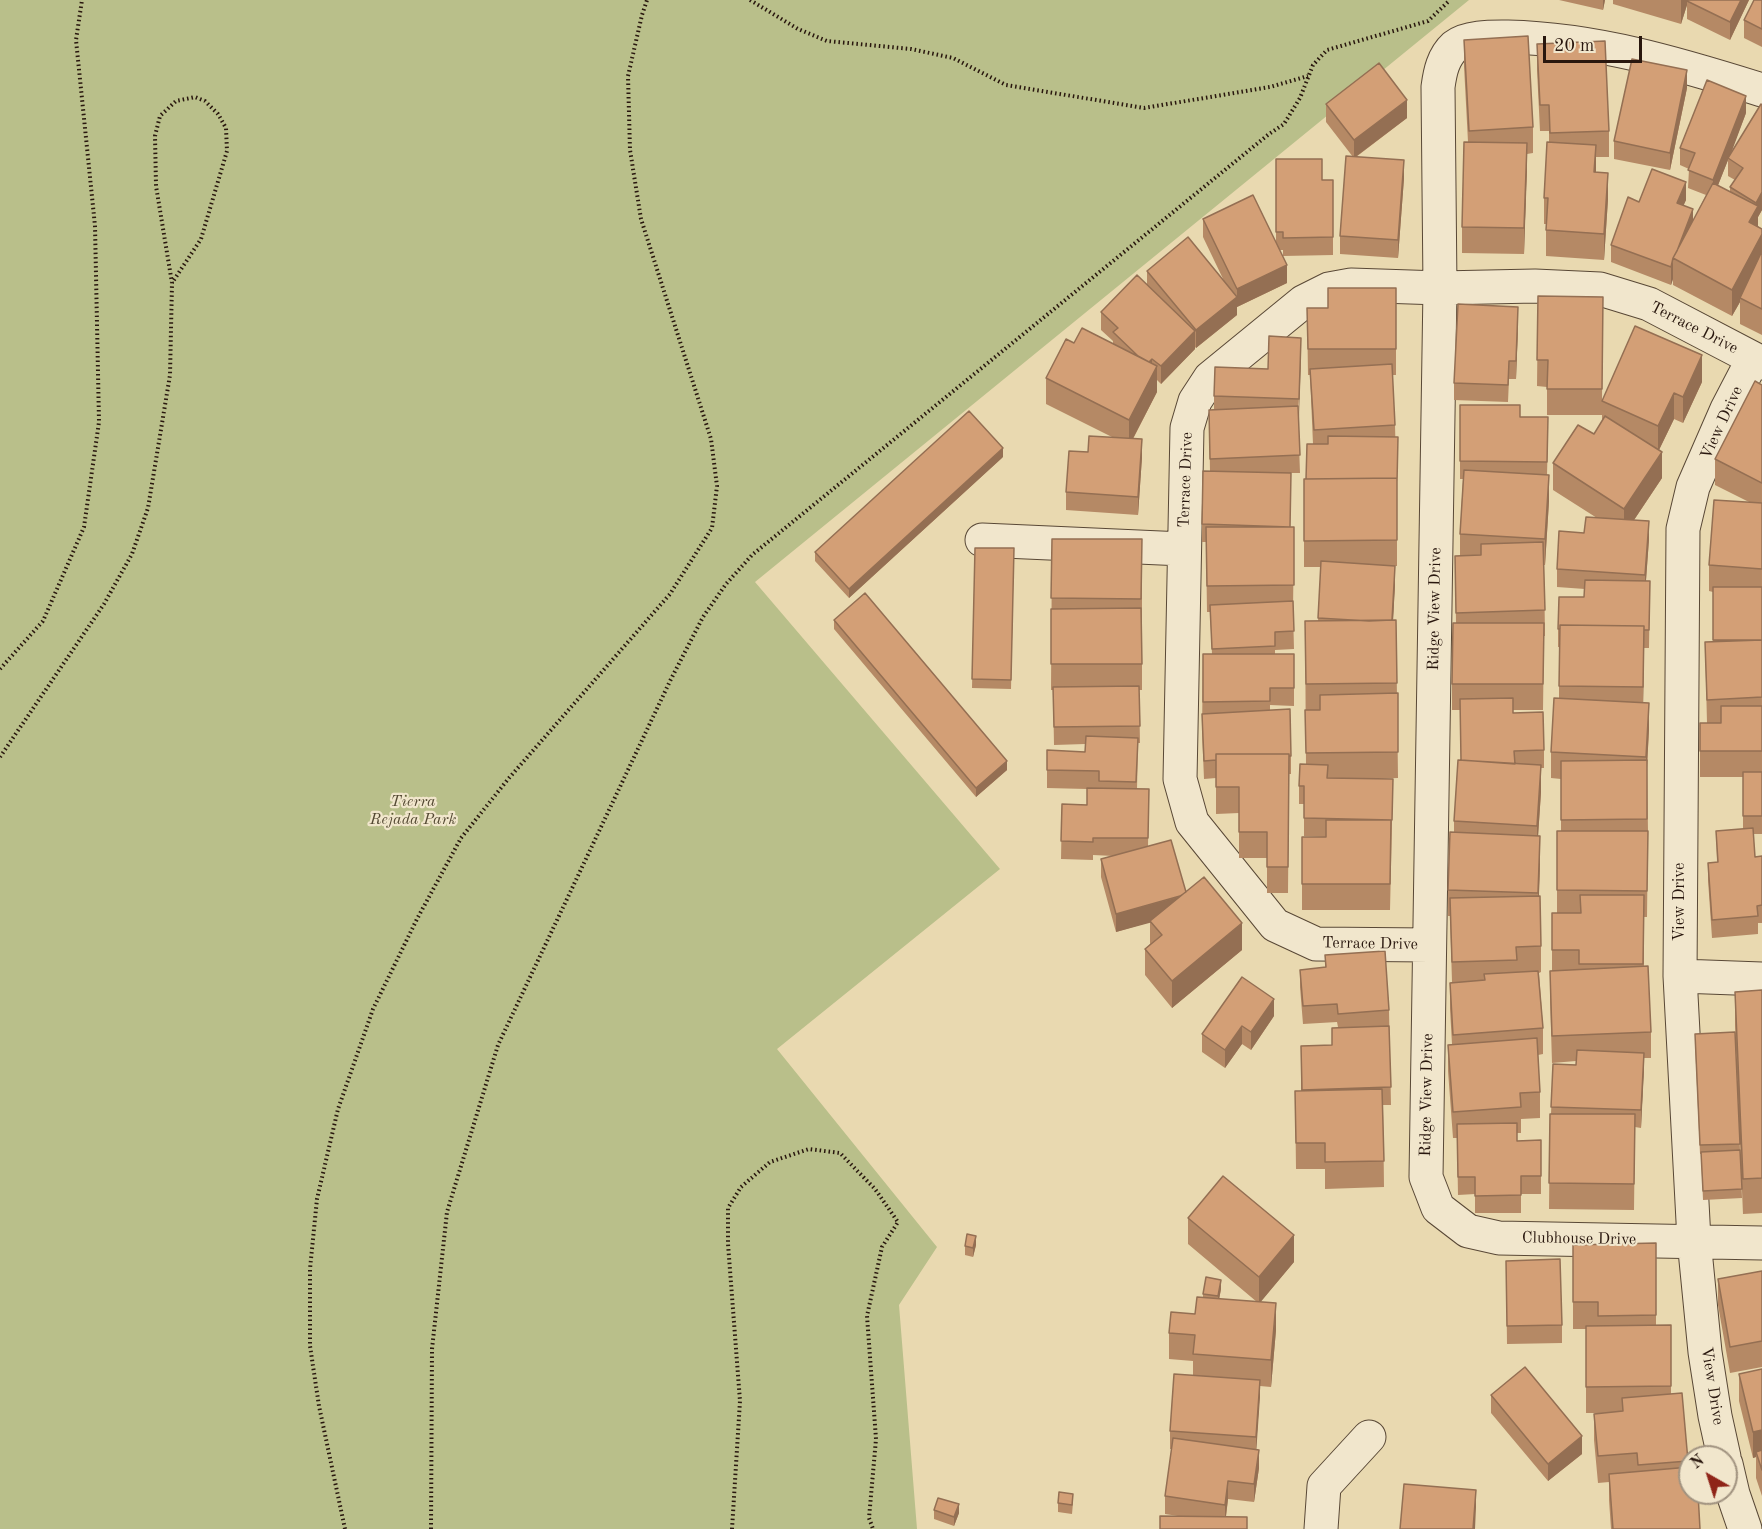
<!DOCTYPE html>
<html>
<head>
<meta charset="utf-8">
<style>
  body { margin:0 }
  #map { position:relative; width:1762px; height:1529px; overflow:hidden; background:#e9d9b0; font-family:"Old Standard TT",serif }
  canvas { display:block }
  .north { position:absolute; left:1678px; top:1445px; width:60px; height:60px; box-sizing:border-box; background:#f1e6cc; border:2px solid #a19380; border-radius:50%; rotate:321deg; font-size:16px; font-weight:700; line-height:24px; text-align:center; color:#29170e }
  .north::after { content:''; display:block; margin:auto; width:21px; height:27px; background:#8f2418; clip-path:polygon(50% 0,100% 100%,50% 72%,0 100%) }
  .scale { position:absolute; left:1543px; top:36px; width:99px; height:27px; box-sizing:border-box; border:3px solid #29170e; border-top:0; padding-left:8px; font-size:18px; line-height:21px; white-space:nowrap; color:#29170e; -webkit-text-stroke:4px #f1e6cc; paint-order:stroke }
</style>
</head>
<body>
<div id="map">
<canvas width="1762" height="1529"></canvas>
<div class="north">N</div>
<div class="scale">20 m</div>
</div>
<script>
const context = document.querySelector('canvas').getContext('2d');
context.lineJoin = 'round';
function fill(path, color) { context.fillStyle = color; context.fill(path, 'evenodd'); }
function strokePath(path, color, width, dash) { context.strokeStyle = color; context.lineWidth = width; context.lineCap = dash ? 'butt' : 'round'; context.setLineDash(dash || []); context.stroke(path); }
function write(font, color, halo, rows, align = 'center') {
  context.font = font + ' "Old Standard TT",serif'; context.lineWidth = 4.5; context.setLineDash([]); context.textBaseline = 'middle'; context.strokeStyle = halo; context.fillStyle = color; for (const [text, x, y, turn = 0] of rows) {
    context.save(); context.translate(x, y); context.rotate((+turn || 0) * Math.PI / 180); context.textAlign = isNaN(turn) ? turn : align; if (halo) context.strokeText(text, 0, 0); context.fillText(text, 0, 0); context.restore();
  }
}
const green = new Path2D(`
  M0,0H1469L755,582L1000,869L777,1049L937,1247L899,1305L917,1529H0Z`);
const path = new Path2D(`
  M750,0L798,29L827,41L911,49L953,58L1006,85L1144,108L1270,87L1308,76
  M0,669L43,621L84,527L99,422L95,226L76,40L82,0
  M0,757L104,604L132,554L148,508L170,375L172,283L156,186L155,136L160,116L176,101L195,97L205,101L218,114L226,128L227,151L201,239L172,283
  M345,1529L319,1406L310,1346V1269L317,1199L338,1109L373,1009L417,919L461,838L509,778L670,594L712,528L717,486L711,439L641,219L630,150L628,76L642,15L647,0
  M431,1529L432,1349L447,1212L498,1045L670,681L703,617L726,584L752,555L1269,134L1284,124L1300,98L1313,65L1327,50L1428,21L1450,0
  M732,1529L740,1401L728,1244V1208L741,1187L770,1162L809,1149L840,1153L875,1189L898,1222L882,1247L867,1316L876,1439L869,1518L873,1529`);
const minor = new Path2D(`
  M1762,90C1679,64 1596,39 1508,37C1493,37 1468,36 1455,46C1443,57 1440,72 1438,87L1440,288L1426,1177L1438,1208L1468,1231L1499,1238L1762,1243
  M982,540L1183,549
  M1429,945L1316,944L1275,925L1192,822L1180,779L1187,428L1195,401L1210,378L1303,302L1329,289L1351,285L1440,288L1535,286L1600,289L1649,304L1762,363
  M1680,976L1762,979
  M1724,1457L1715,1416L1705,1352L1694,1240L1680,976L1683,529L1693,487L1727,409L1753,359
  M1726,1464L1733,1494L1745,1529
  M1321,1529L1324,1486L1369,1437`);
const wall = new Path2D(`
  M1559,0H1605L1603,10Z
  M1613,0H1749L1730,40L1687,19V5L1681,24L1613,4Z
  M1762,0V47L1744,38V20Z
  M1464,40L1533,127V153L1527,154L1524,254L1462,253V227L1468,142L1464,66Z
  M1537,44L1609,131V157H1596V172L1608,199L1604,260L1546,256V224H1544V198L1549,142V131H1540L1537,70Z
  M1687,88L1670,170L1614,159V141Z
  M1326,104L1407,118L1356,157L1404,178L1398,258L1340,254V236L1353,157L1326,122Z
  M1762,105V210L1758,217V226L1762,229V335L1740,324V302L1732,316L1673,285V279L1671,285L1611,262V245L1639,202L1686,200L1683,205L1693,221L1706,195L1688,188L1689,169L1680,165V148L1746,113L1730,154ZM1728,160V176L1735,180L1730,187V192L1718,185Z
  M1276,159L1322,180H1333V255L1283,256V250H1280L1287,283L1237,307V306V315L1196,348L1195,347V349L1161,384L1157,380V392L1133,439L1142,457L1138,515L1066,510V492L1088,452L1112,437L1046,404V378L1074,343L1113,344V341L1101,330V312L1147,285V271L1225,283L1203,237V219L1276,241Z
  M1396,288V375H1392L1395,425L1397,500V566H1395V584L1393,620H1396L1398,778L1363,779H1393L1390,910H1302V837H1326L1304,836V804H1299V786L1306,765L1305,621H1318L1321,567H1304V479H1306L1313,444L1310,375H1308L1307,308H1328Z
  M1538,296L1603,297L1602,400L1702,382L1683,423L1674,419L1659,450L1662,478L1634,520L1649,539L1646,581H1650L1649,648H1644L1643,702L1649,729L1647,768L1648,831L1647,917H1644V967L1651,1032V1058H1644L1641,1128L1635,1127L1634,1210L1549,1209L1550,1114H1551L1553,1064L1576,1065V1061L1552,1063L1550,997V971H1552V913H1557V831H1561V779L1551,778V752L1559,698V647H1558V629L1584,597L1585,589L1557,587V569L1584,533L1597,518L1553,490V463L1594,434L1602,422V415H1547V387L1537,386Z
  M1518,325L1516,379H1509L1508,402L1454,400V383Z
  M1301,356L1298,417L1300,473H1291L1290,527H1294L1293,611L1294,649L1275,650V654H1294V706L1270,705V710L1291,756V774H1289L1288,893H1267V858H1239V813L1216,814V778L1204,779L1202,731L1203,654H1212L1210,612H1207L1206,542H1202V524L1210,472L1209,410H1214V396L1268,369Z
  M1762,385V834H1753L1755,857L1762,856V923H1758V934L1712,938L1708,880V863L1717,862L1716,831L1743,829V777H1700V723H1707L1705,642H1713V592L1709,591V565L1749,502L1715,485V459Z
  M1460,405L1520,417L1548,435L1547,475L1549,501L1545,565H1544L1545,636H1544L1543,710H1513V713L1544,750V768H1541V792L1538,836L1540,862L1539,896L1541,946V972L1539,973L1543,1028V1054L1538,1055L1540,1092V1118L1521,1119V1133H1517V1141L1541,1140V1194H1521V1213H1475V1194L1458,1195L1457,1138H1453L1448,1071V1045L1452,1044L1450,1009V983L1452,982L1450,916H1448V890L1454,832V821L1461,760L1460,710H1452V684L1456,623L1455,556H1460V534L1463,479H1460Z
  M1003,457L849,598L815,561V552Z
  M1052,539H1142V690H1139L1140,743H1138L1137,789H1149L1148,846L1186,892L1242,950L1172,1008L1145,975V949L1150,944V922L1116,932L1101,877V859L1114,856L1093,855V860L1061,859L1062,804L1087,805V789L1047,788V750L1085,752V744L1054,745L1053,690H1051Z
  M975,548H1014L1011,689L972,688Z
  M834,620L1007,770L976,797L834,629Z
  M1325,955L1389,1010L1391,1105H1383L1384,1187L1325,1189V1169H1296L1295,1091H1301V1046L1332,1045L1338,1027L1337,1022L1303,1024L1300,987V970L1325,968Z
  M1762,990V1213L1743,1214L1735,1026V992Z
  M1274,1016L1251,1050L1242,1044L1225,1068L1202,1052V1034Z
  M1735,1032L1742,1198L1703,1200L1701,1154H1700L1695,1043Z
  M1188,1218L1294,1262L1260,1302L1276,1330L1271,1387L1260,1386L1256,1449L1259,1468L1254,1502L1228,1499L1226,1517L1178,1516L1165,1514V1496L1172,1449H1170V1431L1193,1375V1361L1169,1359V1333L1195,1314L1203,1297V1294L1221,1289L1219,1299L1257,1302L1188,1244Z
  M1656,1243V1325H1671V1394L1688,1461V1467L1700,1529H1611L1609,1500V1482L1598,1483L1594,1440V1414L1598,1413H1586V1329H1573V1245Z
  M976,1245L973,1257L965,1255V1246Z
  M1506,1261L1562,1325V1343L1507,1344Z
  M1762,1271V1367L1730,1373L1718,1305V1279Z
  M1762,1369V1496L1756,1478V1457L1753,1458L1739,1401V1374Z
  M1491,1395L1582,1454L1548,1481L1491,1413Z
  M1058,1503H1073L1072,1514L1058,1512Z
  M934,1510L959,1513L954,1526L934,1519Z`);
const shadedWall = new Path2D(`
  M1603,0H1605L1603,10Z
  M1681,0H1688L1687,1V5L1681,24Z
  M1741,0H1749L1730,40V22Z
  M1687,70V88L1670,170V153Z
  M1746,96V113L1729,159L1728,158V160L1713,198V180Z
  M1407,100V118L1354,158V140Z
  M1527,143V170L1524,254V228Z
  M1596,145V171L1594,198V172Z
  M1404,160V178L1398,258V240Z
  M1608,173V199L1604,260V234Z
  M1686,182V200L1677,221V203Z
  M1762,192V210L1758,217V232L1749,222L1756,210V203Z
  M1693,209V227L1674,259Z
  M1762,234V260L1740,298V302L1732,316V290Z
  M1673,261V279L1671,285V267Z
  M1287,265V283L1237,307V289Z
  M1237,297V315L1196,348V330Z
  M1518,307V325L1516,379V361Z
  M1195,331V349L1161,384V366Z
  M1301,338V356L1299,417V399Z
  M1702,355V382L1683,423V397Z
  M1152,359V374L1157,366V392L1129,446V420L1146,365Z
  M1674,393V419L1658,452V426Z
  M1142,439V457L1138,515V497Z
  M1003,448V457L849,598V589Z
  M1662,452V478L1624,535V509Z
  M1549,475V501L1545,565V539Z
  M1649,521V539L1645,593V575Z
  M1395,566V584L1392,640V622Z
  M1644,626V653L1643,713V687Z
  M1649,703V729L1646,783V757Z
  M1007,761V770L976,797V788Z
  M1541,765V792L1537,852V826Z
  M1540,836V862L1538,920V893Z
  M1186,895V913L1116,932V914Z
  M1242,923V950L1172,1008V981Z
  M1274,999V1016L1251,1050V1032Z
  M1242,1026V1044L1225,1068V1050Z
  M1644,1053V1070L1641,1128V1110Z
  M1294,1235V1262L1259,1304V1277Z
  M976,1236V1245L973,1257V1248Z
  M1221,1280V1289L1218,1305V1296Z
  M1276,1303V1330L1271,1387V1360Z
  M1260,1380V1397L1256,1455V1437Z
  M1762,1430V1456L1756,1452V1457L1753,1458V1432Z
  M1582,1436V1454L1548,1481V1464Z
  M1259,1450V1468L1254,1502V1484Z
  M1228,1481V1499L1225,1523V1505Z
  M1476,1490V1507L1475,1529H1473Z
  M959,1504V1513L954,1526V1517Z`);
const building = new Path2D(`
  M1687,0H1741L1730,22L1687,1Z
  M1754,0H1762V29L1744,20Z
  M1528,36L1533,127L1469,131L1464,40Z
  M1605,41L1609,131L1550,133L1549,105H1540L1537,44Z
  M1632,59L1687,70L1670,153L1614,141Z
  M1379,63L1407,100L1354,140L1326,104Z
  M1707,80L1746,96L1713,180L1688,170L1695,153L1680,148Z
  M1761,104L1762,105V192L1756,203L1730,187L1743,168L1728,158Z
  M1464,142L1527,143L1524,228L1462,227Z
  M1547,142L1596,145L1594,172L1608,173L1604,234L1546,230L1548,198H1544Z
  M1346,156L1404,160L1398,240L1340,236Z
  M1276,159H1322V180H1333V237L1283,238V232H1276Z
  M1652,169L1686,182L1677,203L1693,209L1677,251L1673,258L1671,267L1611,245L1628,197L1639,202Z
  M1713,183L1758,206L1749,222L1762,229V234L1732,290L1673,258Z
  M1253,195L1287,265L1237,289L1203,219Z
  M1188,237L1237,297L1196,330L1147,271Z
  M1762,251V309L1740,298Z
  M1137,275L1195,331L1161,366L1152,359L1149,362L1138,356L1113,332L1118,328L1101,312Z
  M1328,288H1396V349H1308L1307,308H1328Z
  M1538,296L1603,297L1602,389H1547L1548,360H1537Z
  M1458,304L1518,307L1516,361H1509L1508,385L1454,383Z
  M1635,326L1702,355L1683,397L1674,393L1658,426L1602,401Z
  M1082,328L1157,366L1129,420L1046,378L1066,339L1074,343Z
  M1269,336L1301,338L1299,399L1214,396L1215,367L1268,369Z
  M1392,364L1395,425L1314,430L1310,369Z
  M1755,381L1762,385V483L1715,459Z
  M1460,405H1520V417H1548L1547,462L1460,461Z
  M1298,406L1300,455L1210,459L1209,410Z
  M969,411L1003,448L849,589L815,552Z
  M1605,416L1662,452L1624,509L1553,463L1578,425L1594,434Z
  M1089,436L1142,439L1138,497L1066,492L1069,451L1088,452Z
  M1328,436L1398,437L1397,482V478L1306,479L1307,444H1328Z
  M1464,470L1549,475L1545,539L1460,534Z
  M1203,471L1291,473L1290,527L1202,524Z
  M1397,478V540L1304,541V479Z
  M1714,500L1762,503V569L1709,565Z
  M1586,517L1649,521L1645,575L1557,569L1559,531L1584,533Z
  M1206,527H1294V585L1207,586Z
  M1052,539H1142L1141,599L1051,598Z
  M1543,542L1545,610L1456,613L1455,556L1481,555V544Z
  M975,548H1014L1011,680L972,679Z
  M1321,561L1395,566L1392,620L1369,621L1318,618Z
  M1585,580L1650,581L1649,630H1644V626L1560,625V629H1558L1559,597H1584Z
  M1713,587H1762V640H1713Z
  M865,593L1007,761L976,788L834,620Z
  M1293,601L1294,631L1275,632V646L1212,649L1210,605Z
  M1141,608L1142,664H1051V609Z
  M1396,620L1397,683L1306,684L1305,621Z
  M1453,623H1544L1543,684H1452Z
  M1560,625L1644,626L1643,687L1559,686Z
  M1762,640V697L1707,700L1705,642Z
  M1203,654H1294V688H1270V701L1203,702Z
  M1139,686L1140,726L1054,727L1053,687Z
  M1398,693V752L1306,753L1305,710H1320V695Z
  M1513,698V713L1543,712L1544,750L1514,751L1515,764L1461,760L1460,699Z
  M1554,698L1649,703L1646,757L1551,752Z
  M1721,706H1762V751H1700V723H1721Z
  M1290,709L1291,756H1289V754H1216V760L1204,761L1202,714Z
  M1086,736L1138,738L1136,782L1099,781V771L1047,770V750L1085,752Z
  M1216,754H1289L1288,867H1267V832H1239V787H1216Z
  M1458,760L1541,765L1537,826L1454,821Z
  M1647,760V819L1561,820V761Z
  M1300,764L1328,765L1327,778L1393,779L1392,820L1304,818V786H1299Z
  M1743,772H1762V816H1743Z
  M1087,788L1149,789L1148,838H1093V842L1061,841L1062,804L1087,805Z
  M1326,820H1391L1390,884H1302V837H1326Z
  M1753,828L1755,857L1762,856V905L1757,906L1758,916L1712,920L1708,863L1718,862L1716,831Z
  M1557,831H1648L1647,891L1557,890Z
  M1450,832L1540,836L1538,893L1448,890Z
  M1171,840L1186,892L1180,896L1116,914L1101,859Z
  M1204,877L1242,923L1172,981L1145,949L1162,935L1150,921Z
  M1580,895H1644L1643,964H1579V950H1552V913H1581Z
  M1540,896L1541,946L1516,947L1517,960L1452,962L1450,898Z
  M1385,951L1389,1010L1338,1014L1337,1004L1303,1006L1300,970L1326,967L1325,955Z
  M1648,966L1651,1032L1552,1036L1550,971Z
  M1538,971L1543,1028L1453,1035L1450,983L1485,980L1484,974Z
  M1242,977L1274,999L1251,1032L1242,1026L1225,1050L1202,1034Z
  M1762,990V1178L1743,1179L1735,992Z
  M1389,1026L1391,1087L1302,1090L1301,1046L1332,1045V1028Z
  M1735,1032L1740,1144L1700,1145L1695,1034Z
  M1537,1038L1540,1092L1520,1093L1521,1107L1453,1112L1448,1045Z
  M1577,1050L1644,1053L1641,1110L1551,1107L1553,1064L1576,1065Z
  M1382,1089L1384,1161L1325,1162V1143H1296L1295,1091Z
  M1550,1114H1635L1634,1184L1549,1183Z
  M1517,1123V1141L1541,1140V1176H1521V1195L1475,1196V1177H1458L1457,1124Z
  M1740,1150L1742,1189L1703,1191L1701,1152Z
  M1223,1176L1294,1235L1259,1277L1188,1218Z
  M967,1234L976,1236L973,1248L965,1246Z
  M1656,1243V1315L1598,1316V1302H1573V1245Z
  M1560,1259L1562,1325L1507,1326L1506,1261Z
  M1762,1271V1341L1730,1347L1718,1279Z
  M1206,1277L1221,1280L1218,1296L1203,1294Z
  M1197,1297L1276,1303L1271,1360L1193,1354L1195,1335L1169,1333L1171,1312L1195,1314Z
  M1671,1325V1386L1586,1387V1326Z
  M1525,1367L1582,1436L1548,1464L1491,1395Z
  M1762,1369V1430L1753,1432L1739,1374Z
  M1174,1374L1260,1380L1256,1437L1170,1431Z
  M1682,1393L1688,1461L1638,1465L1637,1453L1598,1456L1594,1414L1623,1411L1622,1398Z
  M1173,1438L1259,1450L1254,1484L1228,1481L1225,1505L1165,1496Z
  M1762,1450V1470L1756,1452Z
  M1690,1467V1493H1698L1700,1529H1613L1609,1474Z
  M1404,1484L1476,1490L1473,1529H1400Z
  M1059,1492L1073,1494L1072,1505L1058,1503Z
  M938,1498L959,1504L954,1517L934,1510Z
  M1160,1516L1247,1517V1529H1160Z`);
const streetNames = [
  ["Terrace Drive",1694,328,27],
  ["View Drive",1722,423,-65],
  ["Terrace Drive",1186,480,-88],
  ["Ridge View Drive",1435,609,-89],
  ["View Drive",1680,902,-90],
  ["Terrace Drive",1370,944,1],
  ["Ridge View Drive",1427,1095,-89],
  ["Clubhouse Drive",1579,1239,1],
  ["View Drive",1712,1386,81]
];
const parkNames = [
  ["Tierra",413,802],
  ["Rejada Park",413,820]
];
fill(green, '#b9bf8a');
strokePath(minor, '#594836', 35);
strokePath(path, '#29170e', 4, [1.5, 3]);
strokePath(minor, '#f1e6cc', 33);
fill(wall, '#b58965');
fill(shadedWall, '#946f53');
fill(building, '#d39f76');
strokePath(building, '#946f53', 1.5);
write('16px', '#29170e', '#f1e6cc', streetNames);
write('italic 16px', '#544933', '#f1e6cc', parkNames);
</script>
</body>
</html>
